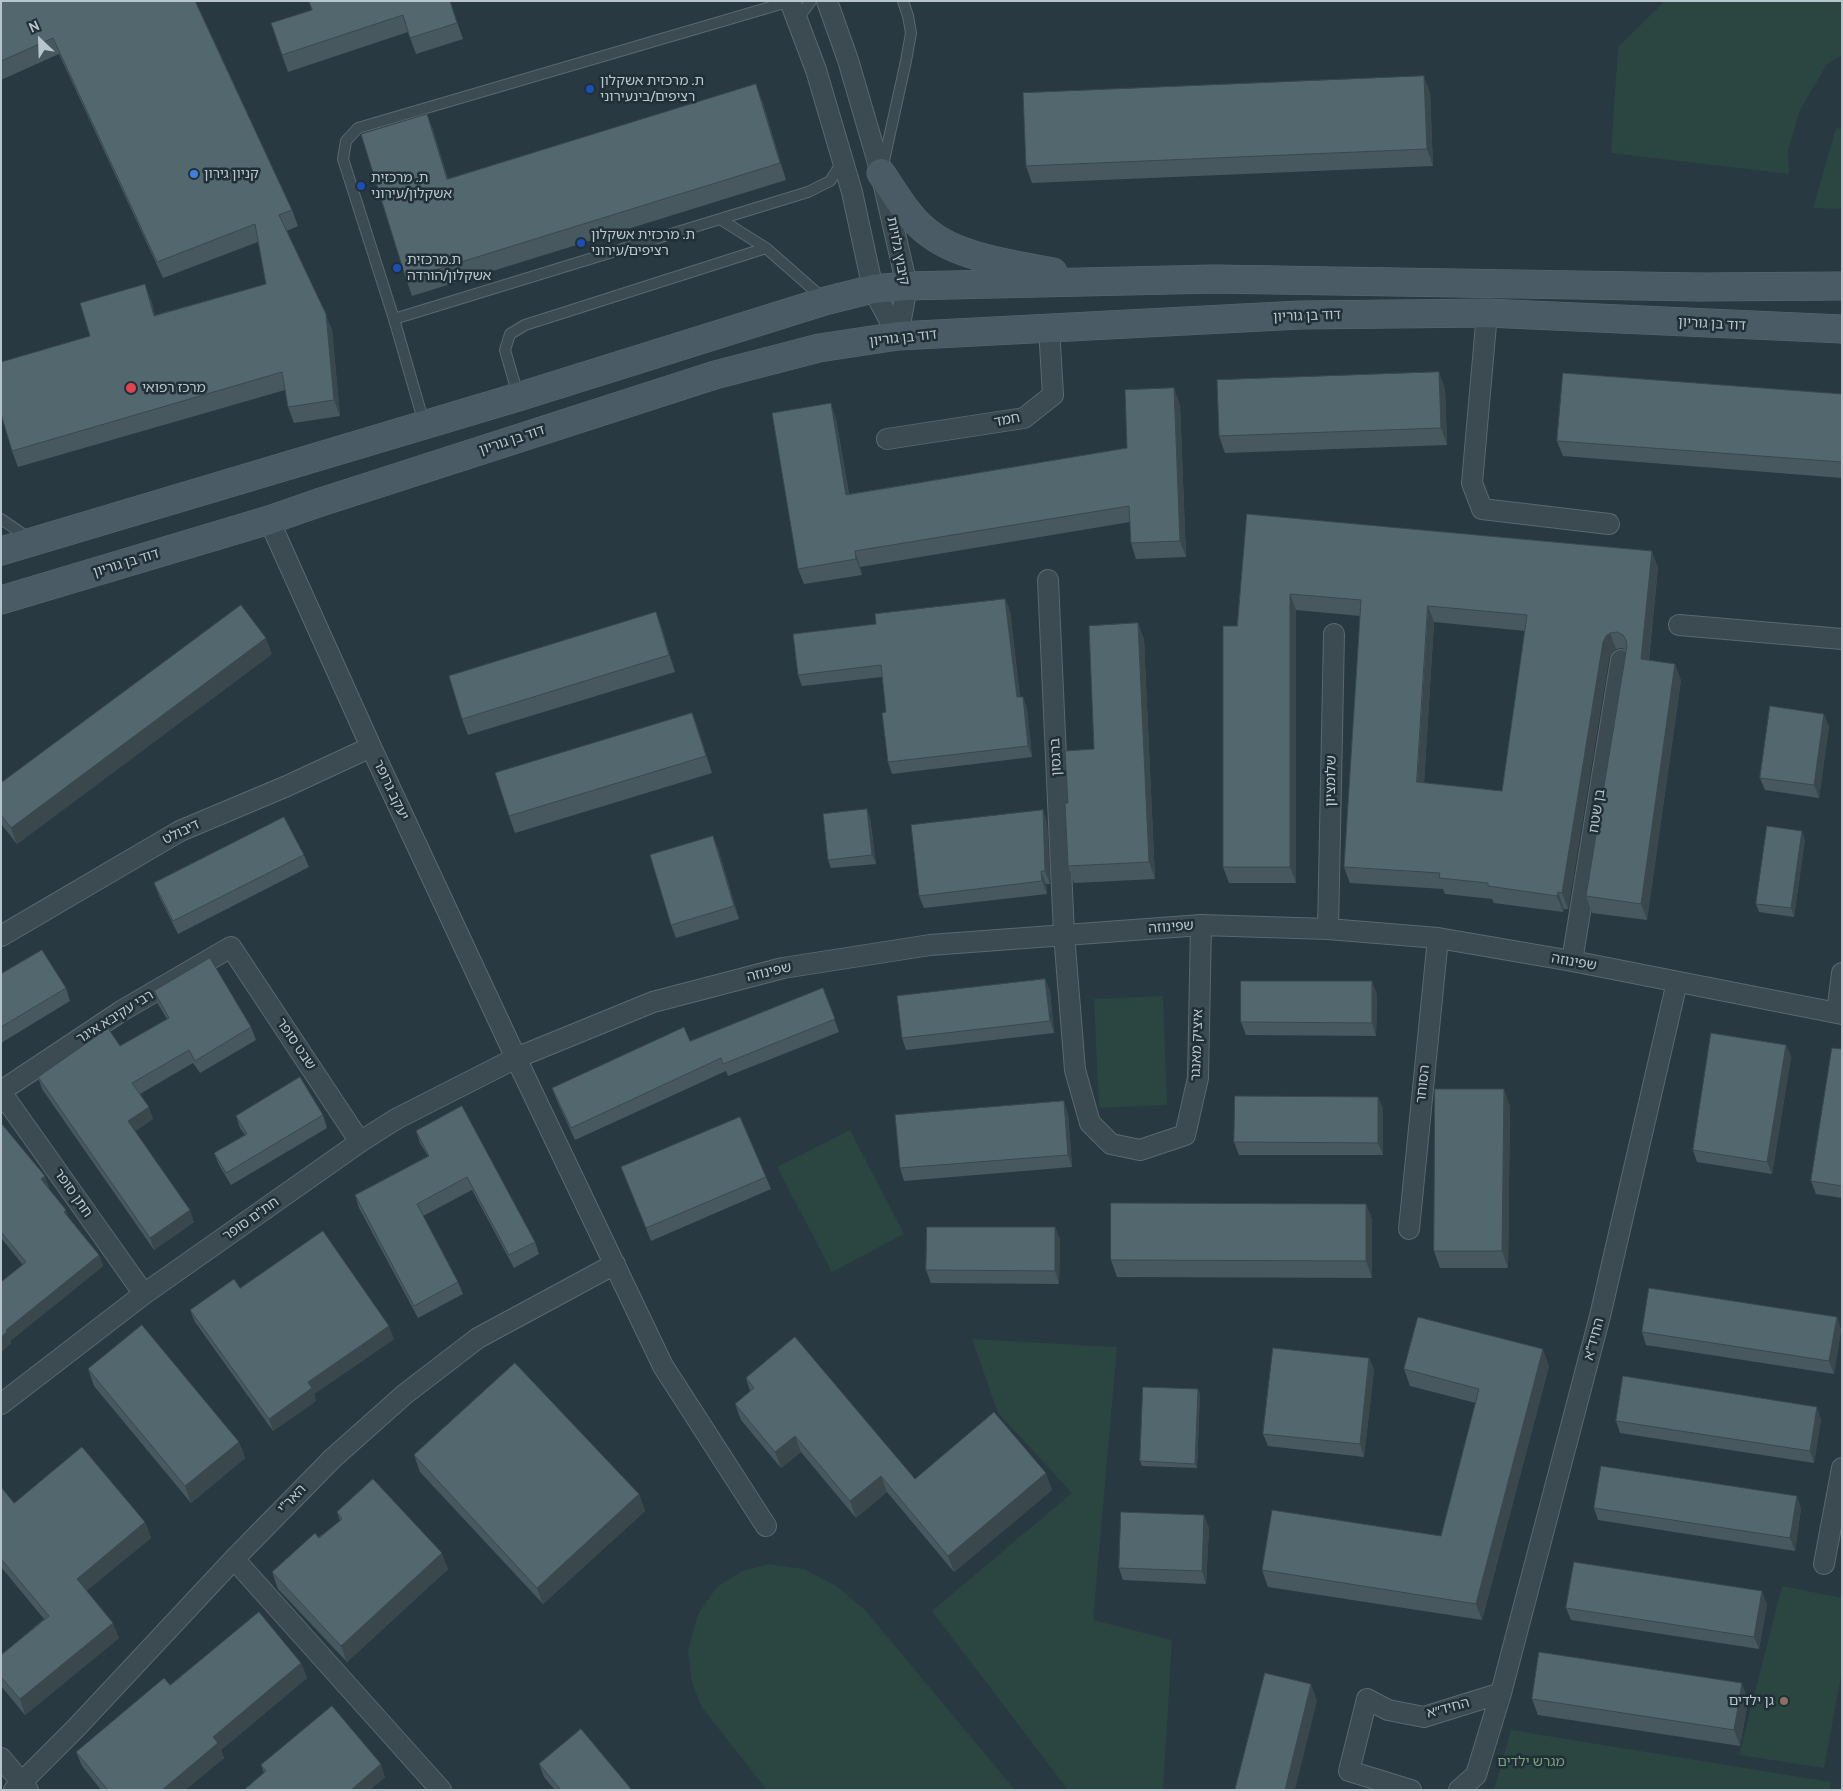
<!DOCTYPE html>
<html>
<head>
<meta charset="utf-8">
<style>
  body { margin:0 }
  #map { position:relative; width:1843px; height:1791px; overflow:hidden; background:#283942; font-family:Cabin,sans-serif }
  canvas { display:block }
  .frame { position:absolute; inset:0; border:2px solid #b9c5cc; pointer-events:none }
  .north { position:absolute; left:15px; top:15px; width:50px; height:50px; -webkit-text-stroke:4px #212f37; paint-order:stroke; rotate:336deg; font-size:14px; font-weight:700; line-height:20px; text-align:center; color:#b9c5cc }
  .north::after { content:''; display:block; margin:auto; width:18px; height:22px; background:#b9c5cc; clip-path:polygon(50% 0,100% 100%,50% 72%,0 100%) }
</style>
</head>
<body>
<div id="map">
<canvas width="1843" height="1791"></canvas>
<div class="frame"></div>
<div class="north">N</div>
</div>
<script>
const context = document.querySelector('canvas').getContext('2d');
context.lineJoin = 'round';
function fill(path, color) { context.fillStyle = color; context.fill(path, 'evenodd'); }
function strokePath(path, color, width, dash) { context.strokeStyle = color; context.lineWidth = width; context.lineCap = dash ? 'butt' : 'round'; context.setLineDash(dash || []); context.stroke(path); }
function write(font, color, halo, rows, align = 'center') {
  context.font = font + ' Cabin,"Noto Sans Hebrew",sans-serif'; context.lineWidth = 5; context.setLineDash([]); context.textBaseline = 'middle'; context.strokeStyle = halo; context.fillStyle = color; for (const [text, x, y, turn = 0] of rows) {
    context.save(); context.translate(x, y); context.rotate((+turn || 0) * Math.PI / 180); context.textAlign = isNaN(turn) ? turn : align; if (halo) context.strokeText(text, 0, 0); context.fillText(text, 0, 0); context.restore();
  }
}
const green = new Path2D(`
  M1665,1H1842V55L1827,64L1800,110L1788,150L1789,174L1611,153L1618,47Z
  M1836,128L1842,129V209L1813,208Z
  M1163,996L1167,1105L1099,1108L1094,999Z
  M850,1130L904,1234L832,1272L777,1167Z
  M972,1339L1117,1347L1093,1620L1172,1640L1163,1790H1068L932,1611L1072,1493L998,1413Z
  M769,1564L804,1569L836,1586L865,1610L1015,1790H767L701,1706L692,1683L688,1650L698,1614L717,1587L742,1571Z
  M1782,1586L1842,1598V1671L1824,1768L1739,1755Z
  M1511,1730L1831,1782L1830,1790H1494Z`);
const lane = new Path2D(`
  M798,21L802,13L811,1
  M883,165L906,61L911,33L908,16L903,1
  M720,219L766,248L824,299
  M394,319L808,192L830,181L843,161
  M518,395L505,350L510,334L525,325L766,248
  M424,423L394,319L343,159L346,141L358,128L791,1
  M1,519L30,539`);
const street = new Path2D(`
  M790,1L816,70L852,192L873,289L898,336
  M827,1L848,60L881,173L907,286L898,336
  M1487,313L1472,483L1482,509L1609,524
  M887,439L1024,418L1053,395L1049,328
  M269,520L371,747L516,1058L663,1366L766,1526
  M1048,580L1064,934L1075,1070L1090,1123L1111,1144L1140,1150L1185,1135L1198,1078L1201,925
  M1679,625L1842,639
  M1328,929L1334,634
  M1,936L180,831L287,786L371,747
  M1572,961L1621,660
  M1837,1013L1842,973
  M1,1091L123,1010L231,947L360,1142
  M1,1092L144,1294
  M1409,1229L1438,938
  M1,1404L144,1294L360,1142L396,1119L516,1058L653,1002L783,968L930,945L1201,925L1328,929L1438,938L1572,961L1842,1014
  M234,1559L441,1790
  M1824,1564L1842,1468
  M1,1758L28,1790
  M14,1790L76,1728L234,1559L333,1458L405,1394L478,1338L615,1264
  M1411,1790L1349,1771L1367,1699L1388,1710L1424,1717L1501,1693
  M1459,1790L1476,1775L1501,1693L1600,1316L1677,982`);
const secondary = new Path2D(`
  M881,173C895,193 907,216 926,231C958,258 1013,264 1053,272
  M1,551L518,397L825,301L873,289L907,286L1214,279L1699,287L1842,286
  M1,600L269,520L321,502L715,375L819,348L898,336L1300,315L1487,313L1842,329`);
const wall = new Path2D(`
  M1,1H197L196,2L292,210L298,226L287,231L332,330L340,416L294,423L288,407L285,390L18,467L12,451L90,336L151,300L155,315L266,284L258,242L163,278L59,54L1,80Z
  M309,1H450L463,39L416,54L408,32L288,72L282,55L312,10Z
  M1430,92L1433,166L1032,183L1026,166Z
  M762,100L786,180L412,296L406,279L427,114L433,130L448,179Z
  M1445,389L1447,445L1225,453L1219,436Z
  M1842,394V478L1563,456L1557,441Z
  M1180,404L1186,557L1136,559L1131,543L1130,522L860,567L862,575L804,584L798,569L836,419L849,494L1127,448Z
  M1247,514L1658,567L1649,660L1681,680L1647,920L1592,913L1586,896L1626,650L1622,648L1616,649L1612,652L1609,658L1568,909H1564L1563,912L1494,903L1492,899L1445,894L1443,889L1350,883L1344,867L1360,616L1296,610V883H1229L1223,867L1237,626ZM1434,622L1525,631L1502,791L1424,783Z
  M1005,599L1010,611L1020,697H1023L1027,709L1032,757L892,774L888,762L886,712L882,677L802,686L798,675L876,624Z
  M656,612L662,629L675,672L468,735L462,719Z
  M1138,623L1144,640L1155,879L1074,883L1068,866V803L1094,749Z
  M272,654L17,844L1,824V783Z
  M692,713L698,729L712,773L515,833L509,816Z
  M1829,726L1819,798L1765,790L1760,778Z
  M867,809L870,818L876,864L831,868L828,860Z
  M1047,822L1050,884H1046L1047,894L924,908L919,896Z
  M1805,839L1794,917L1759,912L1756,904Z
  M718,848L739,919L676,938L671,925Z
  M304,855L309,867L178,934L159,896L154,883Z
  M1,974L66,988L70,1001L1,1043Z
  M1045,979L1050,991L1054,1033L906,1050L902,1038Z
  M823,988L839,1032L728,1076L726,1071L575,1140L557,1101L552,1088L690,1041Z
  M154,991L251,1027L256,1040L200,1073L193,1063L140,1094L153,1119L135,1131L194,1222L154,1250L42,1089L38,1077L120,1046L167,1019L158,1004Z
  M1377,994L1376,1036L1246,1035L1241,1022Z
  M1786,1045L1791,1057L1772,1174L1697,1162L1693,1150Z
  M1842,1049V1198L1816,1194L1811,1181Z
  M1378,1097L1383,1109V1155H1239L1234,1142Z
  M462,1106L535,1242L539,1254L514,1268L472,1190L423,1216L458,1282L463,1294L418,1318L359,1208L355,1195L428,1156L420,1143L416,1131Z
  M1510,1106L1508,1268H1440L1434,1251Z
  M1068,1114L1072,1167L904,1181L900,1168Z
  M323,1115L327,1128L231,1185L219,1165L214,1153L245,1135L240,1128L236,1116Z
  M1,1123L49,1187L48,1188L70,1219L99,1255L103,1266L10,1341L11,1343L1,1352V1282L23,1265L1,1238Z
  M621,1167L766,1177L771,1189L651,1241Z
  M1366,1204L1372,1220V1278L1117,1277L1111,1260Z
  M1055,1227L1060,1240L1059,1284L931,1283L926,1270Z
  M240,1288L394,1339L314,1394L316,1401L273,1431L195,1322L190,1310Z
  M1837,1317L1841,1330L1834,1374L1646,1345L1642,1332Z
  M1369,1358L1374,1370L1364,1457L1268,1446L1263,1434Z
  M1549,1366L1482,1620L1268,1587L1262,1570L1441,1536L1476,1403L1410,1386L1404,1369Z
  M88,1369L239,1442L245,1458L191,1503L94,1386Z
  M746,1378L915,1479L1052,1490L954,1572L887,1492L856,1518L801,1452L781,1468L741,1420L735,1404L750,1391Z
  M1200,1393L1197,1468L1142,1466L1140,1461Z
  M1821,1419L1814,1463L1620,1433L1616,1421Z
  M414,1455L639,1494L645,1511L543,1604L420,1472Z
  M1,1487L14,1503L145,1522L151,1538L86,1591L119,1638L25,1715L1,1686V1655L44,1619L1,1567Z
  M1594,1508H1801L1795,1551L1598,1520Z
  M337,1512L448,1569L347,1662L278,1589L272,1572L340,1521Z
  M1209,1528L1206,1584L1123,1580L1119,1568Z
  M1767,1604L1759,1649L1571,1620L1566,1608Z
  M301,1663L307,1678L221,1750L224,1758L185,1790H101L82,1766L76,1752L170,1685Z
  M1532,1699L1748,1700L1740,1746L1538,1715Z
  M539,1764L632,1790H555L544,1777Z
  M261,1765L385,1777L370,1790H244L264,1773Z`);
const shadedWall = new Path2D(`
  M1424,76L1430,92L1433,166L1427,149Z
  M756,84L762,100L786,180L780,163Z
  M427,114L433,130L453,196L447,179Z
  M145,284L151,300L160,332L154,316Z
  M326,314L332,330L340,416L334,400Z
  M1439,372L1445,389L1447,445L1441,428Z
  M1174,388L1180,404L1186,557L1180,541Z
  M831,403L836,419L851,510L846,495Z
  M855,551L860,567L862,575L856,559Z
  M1652,551L1658,567L1647,675L1641,659Z
  M1290,594L1296,610V883L1290,867Z
  M1005,599L1010,611L1021,709L1017,697Z
  M1428,606L1434,622L1423,799L1417,782Z
  M656,612L662,629L675,672L669,655Z
  M1138,623L1144,640L1155,879L1149,862Z
  M1610,633L1616,649L1612,652L1609,658L1568,909L1562,893L1603,642L1606,636Z
  M266,638L272,654L17,844L11,828Z
  M1675,664L1681,680L1647,920L1641,904Z
  M1023,697L1027,709L1032,757L1028,746Z
  M692,713L698,729L712,773L706,756Z
  M1824,714L1829,726L1819,798L1814,785Z
  M867,809L870,818L876,864L872,855Z
  M1043,810L1047,822L1050,884L1045,871Z
  M1802,831L1805,839L1794,917L1791,908Z
  M713,836L718,848L739,919L734,906Z
  M1041,871L1046,884L1047,894L1042,881Z
  M1558,892L1564,909L1563,912L1557,896Z
  M1045,979L1050,991L1054,1033L1050,1021Z
  M1372,981L1377,994L1376,1036L1372,1023Z
  M1786,1045L1791,1057L1772,1174L1767,1162Z
  M1504,1089L1510,1106L1508,1268L1502,1251Z
  M1378,1097L1383,1109V1155L1378,1143Z
  M1064,1101L1068,1114L1072,1167L1068,1155Z
  M149,1107L153,1119L133,1133L128,1121Z
  M45,1176L49,1187L45,1190L41,1179Z
  M1366,1204L1372,1220V1278L1366,1261Z
  M66,1210L70,1221L64,1212Z
  M190,1210L194,1222L154,1250L150,1238Z
  M1055,1227L1060,1240L1059,1284L1055,1271Z
  M99,1255L103,1266L10,1341L11,1343L1,1352V1337L6,1330Z
  M1837,1317L1841,1330L1834,1374L1829,1361Z
  M389,1326L394,1339L314,1394L316,1401L273,1431L269,1419L308,1382Z
  M1543,1349L1549,1366L1482,1620L1476,1604Z
  M1369,1358L1374,1370L1364,1457L1360,1444Z
  M1198,1389L1200,1393L1197,1468L1195,1464Z
  M1817,1407L1821,1419L1814,1463L1810,1451Z
  M795,1436L801,1452L781,1468L775,1452Z
  M239,1442L245,1458L191,1503L185,1486Z
  M1046,1473L1052,1490L954,1572L948,1556Z
  M881,1476L887,1492L856,1518L850,1501Z
  M639,1494L645,1511L543,1604L537,1588Z
  M1797,1496L1801,1508L1795,1551L1790,1538Z
  M1204,1515L1209,1528L1206,1584L1202,1571Z
  M145,1522L151,1538L82,1594L77,1579Z
  M442,1553L448,1569L347,1662L341,1646Z
  M1762,1591L1767,1604L1759,1649L1754,1637Z
  M113,1623L119,1638L25,1715L20,1699Z
  M301,1663L307,1678L221,1750L224,1758L185,1790H162L213,1737Z
  M1742,1683L1748,1700L1740,1746L1734,1730Z
  M1311,1684L1317,1701L1295,1790H1285Z
  M381,1764L385,1777L370,1790H351Z`);
const building = new Path2D(`
  M1,1H195L292,210L279,215L326,314L334,400L288,407L282,372L12,451L1,414V362L90,336L80,303L145,284L154,316L266,284L255,224L157,262L53,38L1,61Z
  M309,1H450L457,23L410,38L403,15L282,55L271,23L312,10Z
  M1424,76L1427,149L1026,166L1023,93Z
  M756,84L780,163L406,279L361,134L427,114L447,179Z
  M1439,372L1441,428L1219,436L1217,380Z
  M1563,373L1842,394V462L1557,441Z
  M1174,388L1180,541L1131,543L1129,506L855,551L856,559L798,569L772,413L831,403L846,495L1127,448L1125,390Z
  M1247,514L1652,551L1641,659L1675,664L1641,904L1586,896L1627,646L1626,640L1623,635L1617,632L1610,633L1606,636L1603,642L1562,893L1558,892L1557,896L1488,886V883L1439,878L1440,873L1344,867L1361,600L1290,594V867H1223V626H1237ZM1428,606L1527,615L1502,791L1417,782Z
  M1005,599L1017,697H1023L1028,746L888,762L882,713L886,712L881,665L798,675L793,634L876,624L875,614Z
  M241,605L266,638L11,828L1,815V783Z
  M656,612L669,655L462,719L449,676Z
  M1138,623L1149,862L1068,866L1065,803H1068L1065,751L1094,749L1089,626Z
  M1770,706L1824,714L1814,785L1760,778Z
  M692,713L706,756L509,816L495,773Z
  M867,809L872,855L828,860L823,814Z
  M1043,810L1045,871H1041L1042,881L919,896L911,825Z
  M284,817L304,855L173,921L154,883Z
  M1767,826L1802,831L1791,908L1756,904Z
  M713,836L734,906L671,925L650,855Z
  M42,950L66,988L1,1027V974Z
  M210,958L251,1027L195,1061L189,1050L132,1083L149,1107L128,1121L190,1210L150,1238L38,1077L108,1028L120,1046L169,1018L154,991Z
  M1045,979L1050,1021L902,1038L897,996Z
  M1241,981H1372V1023L1241,1022Z
  M823,988L835,1019L723,1064L721,1058L571,1128L552,1088L684,1027L690,1041Z
  M1711,1033L1786,1045L1767,1162L1693,1150Z
  M1832,1048L1842,1049V1186L1811,1181Z
  M300,1077L323,1115L226,1173L214,1153L247,1134L236,1116Z
  M1435,1089H1504L1502,1251H1434Z
  M1235,1096L1378,1097V1143L1234,1142Z
  M1064,1101L1068,1155L900,1168L895,1115Z
  M462,1106L535,1242L509,1255L467,1177L417,1204L458,1282L414,1306L355,1195L429,1156L416,1131Z
  M740,1117L766,1177L646,1228L621,1167Z
  M1,1123L45,1176L41,1179L66,1210L64,1212L99,1255L6,1330L7,1332L1,1337V1282L26,1262L1,1232Z
  M1111,1203L1366,1204V1261L1111,1260Z
  M927,1227H1055V1271L926,1270Z
  M323,1231L389,1326L308,1382L312,1388L269,1419L190,1310L234,1279L240,1288Z
  M1649,1288L1837,1317L1829,1361L1642,1332Z
  M1418,1317L1543,1349L1476,1604L1262,1570L1272,1510L1441,1536L1479,1389L1404,1369Z
  M142,1325L239,1442L185,1486L88,1369Z
  M795,1337L915,1479L994,1412L1046,1473L948,1556L881,1476L850,1501L795,1436L775,1452L735,1404L754,1388L746,1378Z
  M1273,1348L1369,1358L1360,1444L1263,1434Z
  M515,1363L639,1494L537,1588L414,1455Z
  M1623,1376L1817,1407L1810,1451L1616,1421Z
  M1143,1387L1198,1389L1195,1464L1140,1461Z
  M82,1447L145,1522L77,1579L113,1623L20,1699L1,1677V1655L49,1616L1,1559V1487L14,1503Z
  M1601,1466L1797,1496L1790,1538L1594,1508Z
  M373,1479L442,1553L341,1646L272,1572L315,1533L319,1538L342,1519L337,1512Z
  M1121,1512L1204,1515L1202,1571L1119,1568Z
  M1574,1562L1762,1591L1754,1637L1566,1608Z
  M259,1612L301,1663L213,1737L218,1743L162,1790H108L76,1752L164,1678L170,1685Z
  M1539,1652L1742,1683L1734,1730L1532,1699Z
  M1265,1673L1311,1684L1285,1790H1235Z
  M332,1706L381,1764L351,1790H244L266,1771L261,1765Z
  M581,1729L632,1790H561L539,1764Z`);
const markers = [
  [590,89,5,"#1a4fb4"],
  [194,174,5,"#3f7fe0"],
  [361,186,5,"#1a4fb4"],
  [581,243,5,"#1a4fb4"],
  [397,268,5,"#1a4fb4"],
  [131,388,6,"#e0444e"],
  [1784,1701,5,"#8d6e63"]
];
const poiNames = [
  ["ת. מרכזית אשקלון",600,81],
  ["רציפים/בינעירוני",600,97],
  ["קניון גירון",204,174],
  ["ת. מרכזית",371,178],
  ["אשקלון/עירוני",371,194],
  ["ת. מרכזית אשקלון",591,235],
  ["רציפים/עירוני",591,251],
  ["ת.מרכזית",407,260],
  ["אשקלון/הורדה",407,276],
  ["מרכז רפואי",142,388],
  ["גן ילדים",1774,1701,"right"]
];
const streetNames = [
  ["קיבוץ גלויות",898,251,79],
  ["דוד בן גוריון",1307,316,-2],
  ["דוד בן גוריון",1712,324,3],
  ["דוד בן גוריון",903,338,-6],
  ["חמד",1007,420,-11],
  ["דוד בן גוריון",512,440,-18],
  ["דוד בן גוריון",126,563,-17],
  ["ברגסון",1056,757,-93],
  ["שלומציון",1331,781,-89],
  ["יעקב גרופר",391,790,65],
  ["בן שטח",1597,811,-81],
  ["דיבולט",181,832,-26],
  ["שפינוזה",1171,927,-4],
  ["שפינוזה",1574,962,10],
  ["שפינוזה",769,972,-13],
  ["רבי עקיבא איגר",115,1017,-32],
  ["שבט סופר",296,1044,56],
  ["איציק מאנגר",1197,1045,-88],
  ["הסוחר",1423,1084,-84],
  ["חתן סופר",73,1193,55],
  ["חת\"ם סופר",251,1219,-35],
  ["החיד\"א",1594,1339,-75],
  ["האר\"י",292,1499,-46],
  ["החיד״א",1448,1708,-15]
];
const parkNames = [
  ["מגרש ילדים",1531,1762]
];
fill(green, '#2b4541');
strokePath(lane, '#5a686f', 12);
strokePath(street, '#5a686f', 22);
strokePath(secondary, '#5a686f', 29);
strokePath(lane, '#3c4a52', 10);
strokePath(street, '#3c4a52', 20);
strokePath(secondary, '#4a5b65', 28);
fill(wall, '#47595f');
fill(shadedWall, '#3a484e');
fill(building, '#53676f');
strokePath(building, '#3a484e', 1);
for (const [x, y, r, color] of markers) { const dot = new Path2D(); dot.arc(x, y, r, 0, 2 * Math.PI); context.fillStyle = color; context.fill(dot); strokePath(dot, '#212f37', 2); }
write('14px', '#b9c5cc', '#212f37', poiNames, 'left');
write('14px', '#b9c5cc', '#212f37', streetNames);
write('14px', '#79a078', '#212f37', parkNames);
</script>
</body>
</html>
